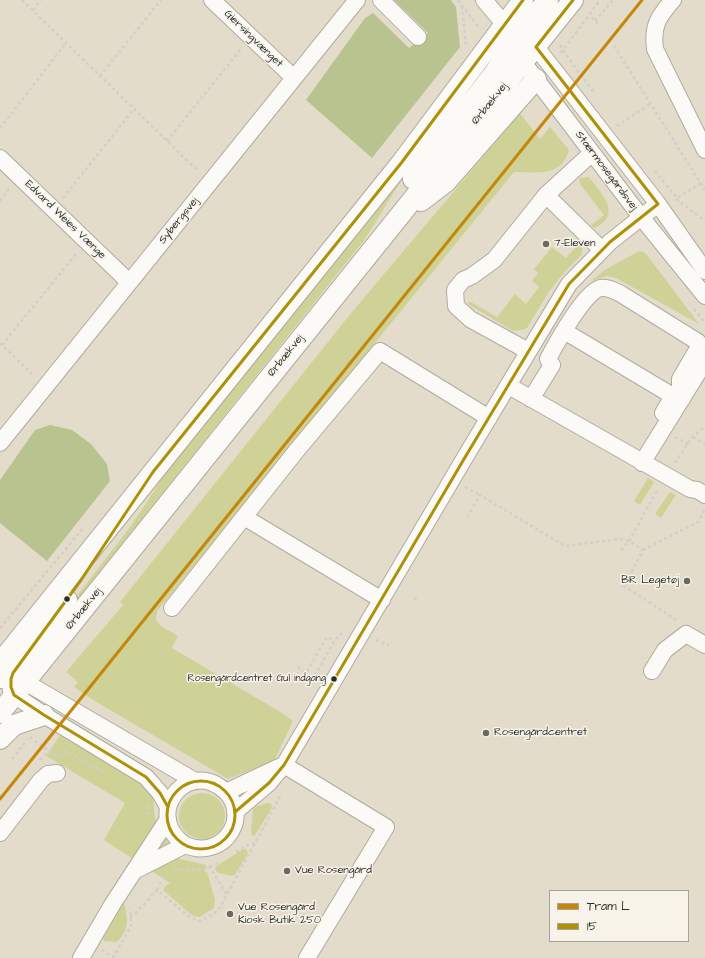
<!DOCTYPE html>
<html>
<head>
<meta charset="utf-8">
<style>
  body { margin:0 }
  #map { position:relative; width:705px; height:958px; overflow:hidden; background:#e4dcca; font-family:"Architects Daughter",sans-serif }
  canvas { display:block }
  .legend { position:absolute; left:549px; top:890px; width:140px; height:52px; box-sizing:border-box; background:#f7f3e8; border:1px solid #a5a39c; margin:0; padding:5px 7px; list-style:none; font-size:12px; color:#2b2b2b }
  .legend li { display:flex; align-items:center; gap:8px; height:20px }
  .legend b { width:20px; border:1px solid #a5a39c }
</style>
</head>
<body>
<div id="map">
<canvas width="705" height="958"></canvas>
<ul class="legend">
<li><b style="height:5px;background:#c4870b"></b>Tram L</li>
<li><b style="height:5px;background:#ac9109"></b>15</li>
</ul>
</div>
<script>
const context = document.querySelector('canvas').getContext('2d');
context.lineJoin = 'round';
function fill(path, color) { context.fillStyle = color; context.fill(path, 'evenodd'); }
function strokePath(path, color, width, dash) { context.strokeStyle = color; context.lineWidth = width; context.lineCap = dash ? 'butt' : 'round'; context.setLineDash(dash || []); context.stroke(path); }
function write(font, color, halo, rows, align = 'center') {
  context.font = font + ' "Architects Daughter",sans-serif'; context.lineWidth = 3; context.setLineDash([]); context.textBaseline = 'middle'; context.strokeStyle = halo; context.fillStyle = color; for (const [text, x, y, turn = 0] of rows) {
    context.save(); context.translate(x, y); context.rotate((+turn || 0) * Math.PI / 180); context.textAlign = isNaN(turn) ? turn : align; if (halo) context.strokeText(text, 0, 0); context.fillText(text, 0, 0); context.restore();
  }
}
const green = new Path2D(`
  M520,113L540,139L550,127L569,150C561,178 537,172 514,172L157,611L156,620L161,626L178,636L172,648L282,713L293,721L274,761L228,779L93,700L74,687L78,682L66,672L123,605L120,602L352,312Z
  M406,173L365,239L44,642L42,641L131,526L165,474L175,460Z
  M589,177C601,193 623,214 595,228L590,226L604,215L580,184L579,178Z
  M581,241L582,247V254L563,274L550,290L527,328L522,330L513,331L468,304L469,301L497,317L515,294L526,304L539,287L532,281L538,273L534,269L552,247L566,258Z
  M639,251L644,252L647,255L699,324L616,278L607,276L591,281L605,270Z
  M648,478L654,482L640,505L634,501Z
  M670,492L676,495L661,518L655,514Z
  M60,735L146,787L153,798L155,819L176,858L206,865L204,871L207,872L208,875L215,900L214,908L200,917L193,916L164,891V887L170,883L104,840L125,803L46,756Z
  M179 816a23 23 0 1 1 46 0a23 23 0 1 1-46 0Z
  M268,803L271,804L272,808L255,835L253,836L251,834L253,809L255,807Z
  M243,849H246L248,853L235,875L231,876L216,872L215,868L217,866Z
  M123,904L125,905C127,921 130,929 117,942L104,941L103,938Z`);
const forest = new Path2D(`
  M394,0H451L456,7L460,47L372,158L306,100L365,18L373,13L409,48L428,33Z
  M50,425L72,430L91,444L107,464L110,481L47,561L0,523V480L35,430Z`);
const path = new Path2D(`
  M22,0L198,171
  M458,0L480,29
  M462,6L466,46
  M33,10L41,0
  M592,17L598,24
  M595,21L613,0
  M560,45L572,63L595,94
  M614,46L705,190
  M561,53L600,0
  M100,76L161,0
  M617,126L650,104
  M0,128L66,43
  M167,141L241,49
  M655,171L677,198L701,183
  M63,198L134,109
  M676,199L705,221
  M0,201L10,188
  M694,309L705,323
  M0,343L34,376
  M2,345L76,254
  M675,437L688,444
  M693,437L705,444
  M675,463L690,440L705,426
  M465,487L480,495
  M467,517L480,495L565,546L620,539L629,541L643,550L624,586L678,621
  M621,550L629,541L658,489
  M643,550L698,522L705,509
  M414,598L418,600
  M0,628L85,526
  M376,640L389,645
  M298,667L306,673L327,637L334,640
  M309,686L335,640L343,632
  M30,737L43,747L60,757L65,751L105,773
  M12,759L28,739
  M40,760L48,750
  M148,806L150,817
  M236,852L245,846L255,843
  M209,866L227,895
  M174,869C188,871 205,870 218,863
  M157,890L165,874
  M130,917L138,911L157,890L191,918L200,921L218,911L281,795
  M102,950L115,958
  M113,958L131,926L130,908`);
const minor = new Path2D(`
  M212,0L294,78
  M381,0L418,37
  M484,0L505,25L509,34
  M673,0C658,17 652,26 655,49L705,150
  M526,40L536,47L558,75L658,204L705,271
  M529,70L641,217L705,296
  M0,158L129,282
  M546,195L602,250
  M564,331L673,396L663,413
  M528,351L470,319L456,306L455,290L463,280L472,276L494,260L546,195L592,153
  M509,386L690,489L697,490L705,495
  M531,399L552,365L548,359C556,344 585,290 601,288C609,287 615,291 621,294L698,342C705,355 705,358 699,371L642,463
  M682,399L680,387V379L700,345
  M0,443L357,0
  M244,517L382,600
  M172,608L297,450L380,351L489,418
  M652,671L665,650L686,634L705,645
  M0,680L11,679L25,682L195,781
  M14,695L44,715L146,777L160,793L168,807
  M284,765L386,827L307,958
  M226,792L279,767
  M235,812L269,783L284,765L464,459L569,284L610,242L658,204
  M0,833L41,780L48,774L57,773
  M136,870L185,845C226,862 255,811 220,787C185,762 143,815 185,845
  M81,958L112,905L168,819`);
const major = new Path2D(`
  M523,63C521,55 519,46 522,37C525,25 540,10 548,0
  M413,179L416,174L495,72L504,58L507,42L505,25
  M421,201L446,182L536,79
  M0,663L402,162L523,0
  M14,695C12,687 11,681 13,673L67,600
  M0,713L573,0
  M0,739L14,725L44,715`);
const bus1 = new Path2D(`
  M167 815a34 34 0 1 1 68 0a34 34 0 1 1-68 0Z
  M168,807L160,793L146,777L44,715L14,695L11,687V679L13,673L81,580L153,472L402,162L523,0
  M235,812L269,783L284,765L464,459L569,284L610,242L658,204L536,47L573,0`);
const tram1 = new Path2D(`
  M0,799L642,0`);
const markers = [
  [546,244,4,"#6c6963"],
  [687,581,4,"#6c6963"],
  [67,599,3.5,"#2b2b2b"],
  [334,679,3.5,"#2b2b2b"],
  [486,733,4,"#6c6963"],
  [287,871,4,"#6c6963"],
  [230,914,4,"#6c6963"]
];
const busNames = [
  ["Rosengårdcentret Gul indgang",326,679]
];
const streetNames = [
  ["Giersingvænget",253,39,44],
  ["Ørbækvej",490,104,-51],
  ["Stærmosegårdsvej",606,171,53],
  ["Edvard Weies Vænge",65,220,44],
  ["Sybergsvej",179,221,-51],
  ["Ørbækvej",286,356,-51],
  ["Ørbækvej",84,609,-51]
];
const poiNames = [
  ["7-Eleven",554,244],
  ["BR Legetøj",679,581,"right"],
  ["Rosengårdcentret",494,733],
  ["Vue Rosengård",295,871],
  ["Vue Rosengård",238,908],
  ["Kiosk Butik 250",238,921]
];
fill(green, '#cfd296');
fill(forest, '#b9c38f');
strokePath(minor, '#b0aaa0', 18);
strokePath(major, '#b0aaa0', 22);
strokePath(path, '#d1cfcb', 2.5, [3, 3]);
strokePath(minor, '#fbfaf7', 16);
strokePath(major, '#fbfaf7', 20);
strokePath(bus1, '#ac9109', 3);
strokePath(tram1, '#c4870b', 3);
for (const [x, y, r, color] of markers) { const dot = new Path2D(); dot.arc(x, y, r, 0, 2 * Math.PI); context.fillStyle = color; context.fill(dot); strokePath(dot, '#f7f3e8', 1.5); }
write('10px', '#2b2b2b', '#f7f3e8', busNames, 'right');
write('11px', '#2b2b2b', '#f7f3e8', streetNames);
write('11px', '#2b2b2b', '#f7f3e8', poiNames, 'left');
</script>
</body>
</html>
